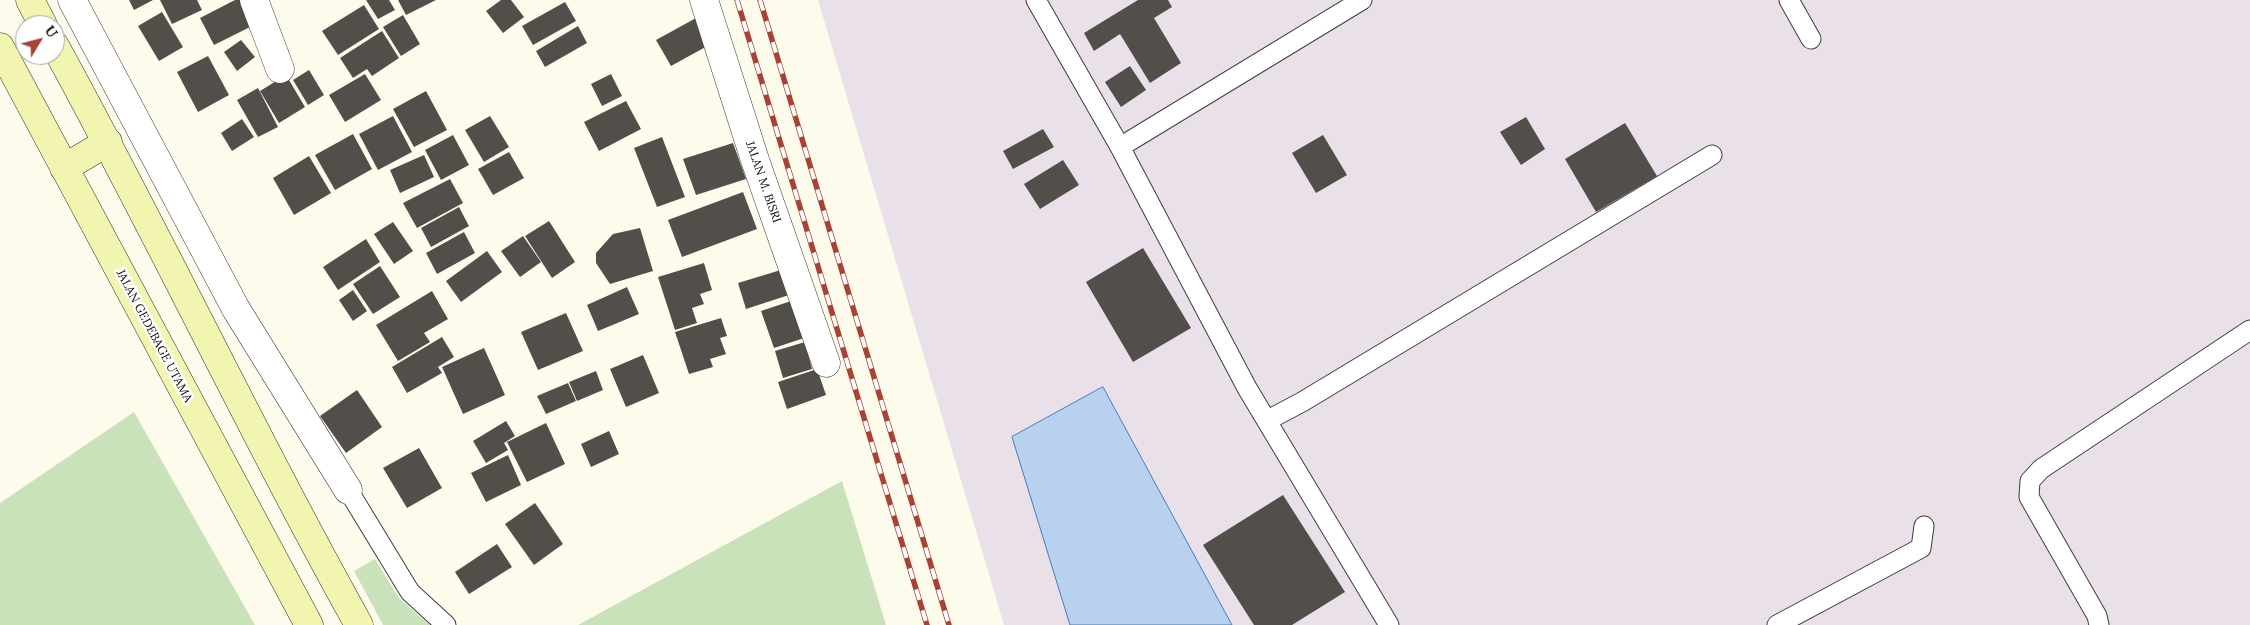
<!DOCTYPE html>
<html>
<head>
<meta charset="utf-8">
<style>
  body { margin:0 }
  #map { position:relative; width:2250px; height:625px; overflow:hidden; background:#fdfcec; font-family:Lora,serif }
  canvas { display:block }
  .north { position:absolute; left:15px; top:15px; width:50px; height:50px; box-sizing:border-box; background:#fff; border:1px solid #9d9d9d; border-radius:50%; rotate:53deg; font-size:14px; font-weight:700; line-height:20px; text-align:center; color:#0b0b0b }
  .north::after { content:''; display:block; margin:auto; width:18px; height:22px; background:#a94135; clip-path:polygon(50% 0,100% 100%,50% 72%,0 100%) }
</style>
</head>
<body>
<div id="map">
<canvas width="2250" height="625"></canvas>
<div class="north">U</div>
</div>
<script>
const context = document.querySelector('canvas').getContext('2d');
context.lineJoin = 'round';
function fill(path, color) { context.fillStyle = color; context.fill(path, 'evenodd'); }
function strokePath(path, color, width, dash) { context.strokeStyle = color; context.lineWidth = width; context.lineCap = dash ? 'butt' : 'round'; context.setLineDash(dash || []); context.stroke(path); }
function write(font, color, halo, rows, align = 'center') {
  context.font = font + ' Lora,serif'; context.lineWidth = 5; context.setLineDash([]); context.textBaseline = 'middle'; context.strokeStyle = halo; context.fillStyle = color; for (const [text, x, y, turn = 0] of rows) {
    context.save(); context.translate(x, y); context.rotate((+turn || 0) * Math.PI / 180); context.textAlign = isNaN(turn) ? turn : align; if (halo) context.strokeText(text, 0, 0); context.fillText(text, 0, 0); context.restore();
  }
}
const industrial = new Path2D(`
  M818,0H2250V625H1004Z`);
const green = new Path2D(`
  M134,412L255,625H0V503Z
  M842,481L886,625H578Z
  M375,559L399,598L430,625H383L354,571Z`);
const water = new Path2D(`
  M1103,387L1232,625H1070L1012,437Z`);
const building = new Path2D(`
  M129,0H153L134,10Z
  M160,0H197L202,10L172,24Z
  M235,0H243L256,24L214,45L200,18Z
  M366,0H389L395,10L378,19Z
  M398,0H436L406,15Z
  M501,0H511L524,17L503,33L486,11Z
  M1138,0H1168L1172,7L1154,18L1181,63L1150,83L1120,34L1094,51L1084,33Z
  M565,2L576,21L533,45L522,26Z
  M364,5L379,29L338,55L322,31Z
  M162,12L183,47L159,61L138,26Z
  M403,15L420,44L401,56L383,27Z
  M696,18L711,44L671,66L656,40Z
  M578,26L587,43L545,67L536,51Z
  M382,31L399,58L372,76L367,69L353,78L340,58Z
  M241,40L255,57L237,71L224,52Z
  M208,56L229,95L198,112L177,72Z
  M1130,66L1146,90L1121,107L1105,82Z
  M309,70L324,95L308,105L293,80Z
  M365,74L381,100L345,122L329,95Z
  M611,74L622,96L602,106L591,84Z
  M286,75L305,107L279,123L260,91Z
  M258,88L278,127L258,137L237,100Z
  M426,91L447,130L414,147L393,109Z
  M626,101L641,129L599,151L584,122Z
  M393,116L412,152L378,170L359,134Z
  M490,116L509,147L484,162L465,130Z
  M1526,117L1545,149L1521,165L1500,132Z
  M242,119L254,137L232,151L221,133Z
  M1625,123L1657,176L1596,212L1565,159Z
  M1043,129L1054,147L1013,169L1003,151Z
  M353,134L372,169L335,190L315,155Z
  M453,135L469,165L441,180L425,150Z
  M1323,135L1347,175L1316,193L1292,153Z
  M662,137L685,197L657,207L634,148Z
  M733,143L746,179L696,195L683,159Z
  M509,152L524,178L493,195L478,169Z
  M424,155L434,177L400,193L390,170Z
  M309,156L331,193L294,215L273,178Z
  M1063,160L1079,185L1040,209L1024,184Z
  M450,179L463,203L417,228L403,203Z
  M743,192L757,229L682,257L668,220Z
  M459,207L469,226L431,247L421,228Z
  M549,221L575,262L552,278L525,236Z
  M393,222L413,251L394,264L374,234Z
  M640,228L653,271L610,284L596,263V253L613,234Z
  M464,232L475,253L437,274L426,253Z
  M523,236L541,262L520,277L501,251Z
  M366,239L380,262L338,290L323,267Z
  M1143,248L1191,328L1133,362L1086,282Z
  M487,251L502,272L461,302L446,281Z
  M704,263L712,290L700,294L704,304L692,308L697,323L675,330L658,277Z
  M380,266L400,297L373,314L353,284Z
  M784,269L792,294L746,309L738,283Z
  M627,287L639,314L598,331L587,305Z
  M353,290L367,311L353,321L339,300Z
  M432,291L448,319L424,333L430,342L398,361L376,325Z
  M791,301L804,338L774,348L761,311Z
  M566,313L583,351L538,370L521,332Z
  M721,318L727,336L720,338L726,354L710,359L713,367L689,374L675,332Z
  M442,337L454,357L438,367L442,373L407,393L392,367Z
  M805,342L812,369L783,378L775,351Z
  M484,348L505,395L463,414L442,367Z
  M643,355L659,393L626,407L610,369Z
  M817,369L826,395L787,409L778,382Z
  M596,371L603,390L577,401L569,382Z
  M568,383L576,401L546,414L537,396Z
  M357,390L382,427L346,453L320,416Z
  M506,421L515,436L504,443L508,450L486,463L473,441Z
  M546,423L565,464L527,482L507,442Z
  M609,431L619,454L591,467L581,444Z
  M419,448L442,488L407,508L383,468Z
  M508,455L521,485L486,502L471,473Z
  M1283,495L1345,592L1292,625H1254L1203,545Z
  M535,503L563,544L534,565L505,524Z
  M497,544L512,567L469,594L455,572Z`);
const service = new Path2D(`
  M1036,0L1120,147L1247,388L1389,625
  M1789,0L1811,39
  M1120,147L1362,0
  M1268,420L1302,402L1712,155
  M348,490L410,592L446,625
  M1777,625L1921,548L1924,526
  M2099,625L2097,616L2029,497L2030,481L2041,469L2250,330`);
const minor = new Path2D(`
  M72,0L236,309L348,490
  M254,0L280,69
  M704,0L755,160L826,363`);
const secondary = new Path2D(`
  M30,0L43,25
  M55,46C160,237 253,435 359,625
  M0,47L309,625
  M64,168L108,142`);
const rail = new Path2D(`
  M737,0L927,625
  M760,0L949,625`);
const streetNames = [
  ["JALAN M. BISRI",763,182,71],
  ["JALAN GEDEBAGE UTAMA",154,336,62]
];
fill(industrial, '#e9e0e9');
fill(green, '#c9e2ba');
fill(water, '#b7d1ee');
strokePath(water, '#477cbb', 1);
fill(building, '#524e49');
strokePath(service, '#3e3e3e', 21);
strokePath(minor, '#3e3e3e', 29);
strokePath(secondary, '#2d2d2d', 29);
strokePath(service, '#fff', 19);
strokePath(minor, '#fff', 28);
strokePath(secondary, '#f2f5af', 28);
strokePath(rail, '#a94135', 5.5);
strokePath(rail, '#fff', 4, [11]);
write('12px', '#0b0b0b', '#fff', streetNames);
</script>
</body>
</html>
